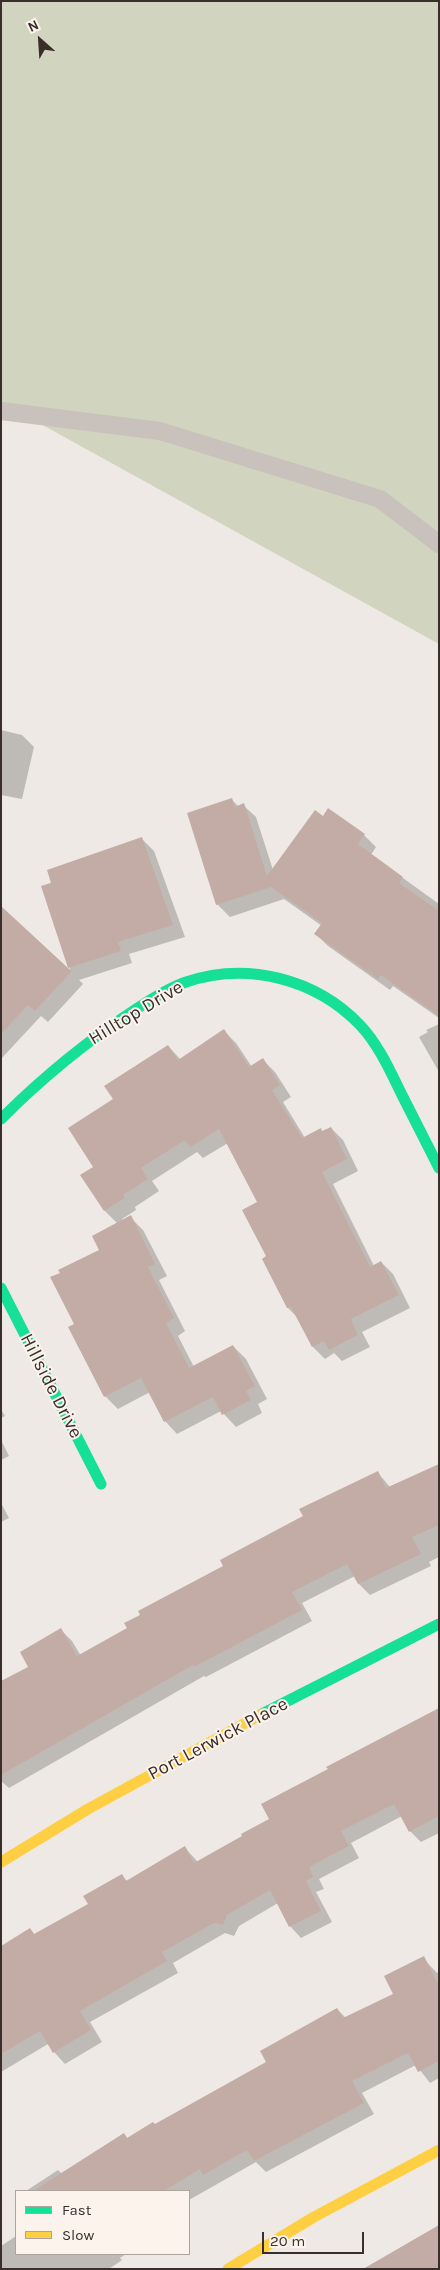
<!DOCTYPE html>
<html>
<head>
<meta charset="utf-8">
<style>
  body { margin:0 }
  #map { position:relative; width:440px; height:2270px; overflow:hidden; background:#eee9e4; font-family:Karla,sans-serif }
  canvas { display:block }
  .frame { position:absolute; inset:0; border:2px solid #3a2e2a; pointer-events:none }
  .legend { position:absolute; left:15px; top:2190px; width:175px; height:65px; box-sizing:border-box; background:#fbf3ec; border:1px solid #aea49e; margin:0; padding:6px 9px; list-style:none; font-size:15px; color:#3a2e2a }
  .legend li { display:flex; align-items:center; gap:10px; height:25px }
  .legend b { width:25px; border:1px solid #aea49e }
  .north { position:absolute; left:15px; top:15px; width:50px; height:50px; -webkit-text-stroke:4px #fbf3ec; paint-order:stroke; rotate:334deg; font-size:14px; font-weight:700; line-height:20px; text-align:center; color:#3a2e2a }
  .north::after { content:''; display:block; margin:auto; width:18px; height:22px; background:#3a2e2a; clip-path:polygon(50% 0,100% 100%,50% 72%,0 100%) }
  .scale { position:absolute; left:262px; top:2232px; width:102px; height:22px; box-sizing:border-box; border:2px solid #3a2e2a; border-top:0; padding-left:6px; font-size:15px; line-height:18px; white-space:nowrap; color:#3a2e2a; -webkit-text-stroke:4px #fbf3ec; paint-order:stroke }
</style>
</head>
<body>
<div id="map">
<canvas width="440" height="2270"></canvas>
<div class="frame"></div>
<ul class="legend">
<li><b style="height:6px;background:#16e098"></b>Fast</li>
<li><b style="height:6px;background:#ffcf43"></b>Slow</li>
</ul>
<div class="north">N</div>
<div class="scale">20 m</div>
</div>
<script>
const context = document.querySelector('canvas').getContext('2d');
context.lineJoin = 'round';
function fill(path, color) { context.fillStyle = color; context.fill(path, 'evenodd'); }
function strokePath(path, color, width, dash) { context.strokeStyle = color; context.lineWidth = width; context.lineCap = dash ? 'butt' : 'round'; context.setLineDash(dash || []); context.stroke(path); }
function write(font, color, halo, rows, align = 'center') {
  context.font = font + ' Karla,sans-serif'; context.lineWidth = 4; context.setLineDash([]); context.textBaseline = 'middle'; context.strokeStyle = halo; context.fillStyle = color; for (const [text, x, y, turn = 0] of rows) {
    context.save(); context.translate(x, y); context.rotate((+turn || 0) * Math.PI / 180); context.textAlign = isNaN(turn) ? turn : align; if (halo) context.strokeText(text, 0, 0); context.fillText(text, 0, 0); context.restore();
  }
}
const green = new Path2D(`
  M1,1H439V644L1,402Z`);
const shadow = new Path2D(`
  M1,730L22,735L34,747L22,799L1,795Z
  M231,799L239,807L243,805L256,817L273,870L323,817L364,835L376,847L371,855L439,904V1018L393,986L390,990L328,946L316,934L322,926L284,899L230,917L217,904Z
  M142,839L154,851L185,937L129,954L132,963L79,980L83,984L48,1022L41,1016L1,1059V919L71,972L43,887Z
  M439,1024V1072L419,1037L428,1032L426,1030Z
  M224,1031L236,1043L252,1067L263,1060L275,1072L291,1097L283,1102L305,1138L331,1128L343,1140L358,1171L333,1184L374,1266L381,1262L393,1274L410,1308L362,1332L370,1347L342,1361L334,1353L325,1359L313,1347L297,1317L288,1308L264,1259L268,1257L258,1203L228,1143L203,1158L197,1152L152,1181L159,1191L135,1207L136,1210L122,1219L123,1221L130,1217L143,1230L167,1276L159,1280L185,1331L178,1336L194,1367L233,1346L246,1359L267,1399L258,1404L262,1413L236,1427L221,1411L177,1434L165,1421L150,1392L118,1409L105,1396L76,1324L100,1250L118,1224L105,1211L82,1176L95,1167L115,1099L168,1046L181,1060Z
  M1,1409L5,1416L1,1418Z
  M1,1440L9,1456L1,1460Z
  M439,1465V1557L429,1562L431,1566L370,1595L359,1584L355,1576L302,1603L312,1621L206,1677L204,1676L9,1788L1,1781V1683L30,1667L61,1630L72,1641L81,1656L129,1629L225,1567L378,1473L390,1487Z
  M1,1503L9,1518L1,1522Z
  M439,1709V1833L421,1842L410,1831L402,1816L351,1843L359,1858L319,1879L324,1889L316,1892L332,1922L301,1938L290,1926L278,1903L239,1926L234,1936L225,1933L173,1963L178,1973L90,2022L102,2042L65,2064L54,2052L48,2044L1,2072V1947L30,1930L35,1935L89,1905L121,1875L127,1881L185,1848L198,1862L271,1820Z
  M423,1958L437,1973L439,1972V2078L430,2083L416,2065L362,2093L374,2114L266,2172L256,2162L189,2200V2191H26L58,2170L62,2174L124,2134L128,2139L155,2126L268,2063L337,2009L346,2018L395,1994Z
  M16,2236V2254H126L120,2258L122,2260L109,2269H1V2246Z`);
const building = new Path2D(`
  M232,798L235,807L244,803L267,876L315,810L323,816L328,808L365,834L358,844L403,877L399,883L439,911V1016L381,975L378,979L314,934L322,923L271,887L216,905L187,813Z
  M142,837L173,925L118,942L121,951L68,968L72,971L35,1011L28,1005L1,1034V906L68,968L41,886L51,883L47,870Z
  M224,1029L249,1067L263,1058L280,1085L272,1090L302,1138L321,1128L322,1131L331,1127L347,1159L322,1172L370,1267L381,1261L399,1295L351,1319L358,1335L329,1350L324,1341L312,1347L291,1307L287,1308L262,1259L266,1256L242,1210L257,1202L219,1129L190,1147L185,1140L141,1168L148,1179L123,1195L125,1198L104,1211L80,1175L93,1167L68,1128L113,1099L104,1086L168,1045L178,1060Z
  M131,1215L155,1264L148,1267L174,1318L166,1323L189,1368L233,1345L255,1386L246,1391L251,1400L222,1415L213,1397L164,1422L141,1378L104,1397L68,1327L74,1324L50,1277L60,1273L58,1270L99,1250L92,1236Z
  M439,1464V1525L412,1537L421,1554L358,1584L347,1564L292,1592L302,1610L194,1667L193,1665L1,1775V1681L28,1667L20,1652L61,1628L77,1656L127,1628L124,1623L140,1615L138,1611L223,1566L220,1560L303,1516L299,1509L378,1471L386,1488Z
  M439,1708V1816L409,1832L394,1804L341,1831L349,1846L309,1867L313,1877L306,1881L321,1911L289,1927L270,1890L227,1915L223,1925L214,1923L162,1952L167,1961L80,2011L91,2030L53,2053L40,2031L1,2054V1946L30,1928L34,1934L88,1904L83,1896L122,1874L126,1881L185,1846L194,1863L242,1836L241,1834L269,1819L261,1804L328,1769L326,1767Z
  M424,1956L439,1986V2061L418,2072L408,2053L352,2081L364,2103L254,2161L247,2150L203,2175L200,2169L164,2191H33L124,2133L127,2138L153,2122L155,2124L266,2062L260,2051L337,2008L343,2018L393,1994L384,1976Z
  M439,2225V2269H363Z`);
const lane = new Path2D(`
  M1,411L160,431L380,499L439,544`);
const fast = new Path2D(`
  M1,1119C42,1078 87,1041 136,1009C152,999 168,988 186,982C247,961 316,979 360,1025C379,1045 391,1073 403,1097C415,1121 427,1144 439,1168
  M1,1288L101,1484
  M262,1714L439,1624`);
const slow = new Path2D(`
  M1,1862L88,1809L262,1714
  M228,2269L314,2217L439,2150`);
const streetNames = [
  ["Hilltop Drive",136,1013,-31],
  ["Hillside Drive",51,1386,63],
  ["Port Lerwick Place",218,1739,-28]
];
fill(green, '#d1d4be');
fill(shadow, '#0003');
fill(building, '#c3aca5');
strokePath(lane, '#c8c1bc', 18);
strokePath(fast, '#16e098', 11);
strokePath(slow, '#ffcf43', 11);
write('19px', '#3a2e2a', '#fbf3ec', streetNames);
</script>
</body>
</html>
